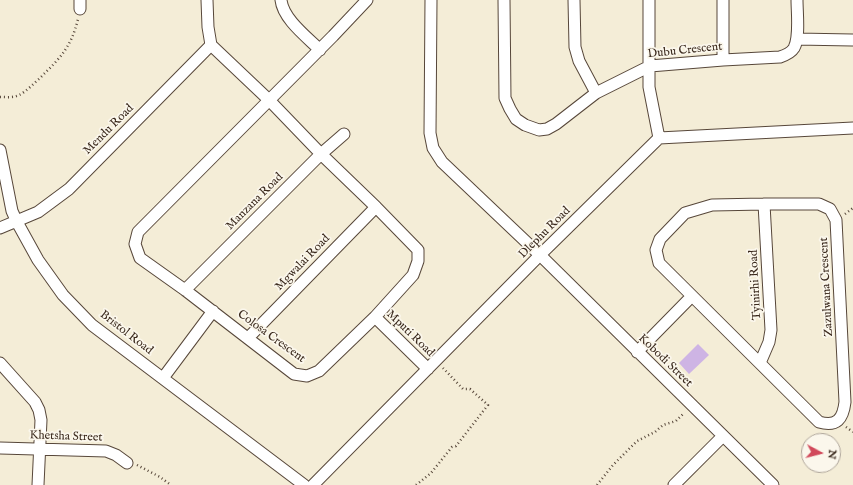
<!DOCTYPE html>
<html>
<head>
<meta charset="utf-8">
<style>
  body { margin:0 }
  #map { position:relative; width:853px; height:485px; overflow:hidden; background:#f4edd7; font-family:"IM FELL English",serif }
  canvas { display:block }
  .north { position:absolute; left:801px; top:433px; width:40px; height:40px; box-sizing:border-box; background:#fbf7ec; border:1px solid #aea59a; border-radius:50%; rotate:97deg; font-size:11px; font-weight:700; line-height:16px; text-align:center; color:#3b2a1e }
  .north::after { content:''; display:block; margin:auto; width:14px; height:18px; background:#d1495b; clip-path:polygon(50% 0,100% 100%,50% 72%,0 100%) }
</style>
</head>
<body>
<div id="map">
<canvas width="853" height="485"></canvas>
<div class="north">N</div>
</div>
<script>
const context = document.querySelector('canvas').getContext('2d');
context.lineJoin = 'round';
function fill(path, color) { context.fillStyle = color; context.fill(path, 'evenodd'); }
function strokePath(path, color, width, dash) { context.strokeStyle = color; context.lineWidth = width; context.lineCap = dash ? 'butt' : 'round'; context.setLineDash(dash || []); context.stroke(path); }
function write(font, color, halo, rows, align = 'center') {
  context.font = font + ' "IM FELL English",serif'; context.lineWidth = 3.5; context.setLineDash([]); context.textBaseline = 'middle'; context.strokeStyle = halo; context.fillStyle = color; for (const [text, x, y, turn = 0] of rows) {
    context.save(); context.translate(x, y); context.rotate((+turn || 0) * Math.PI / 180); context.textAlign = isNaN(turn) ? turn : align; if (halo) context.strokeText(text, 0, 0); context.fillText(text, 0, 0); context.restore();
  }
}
const building = new Path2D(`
  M698,344L709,355L689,374L679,363Z`);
const path = new Path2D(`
  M0,97C6,97 13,98 19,95C26,92 34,83 40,78C60,58 71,48 78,19
  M845,214L853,208
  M846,427L853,432
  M137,465L160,477L171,485
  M416,485L431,473L452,447L456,446L488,405L470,389H463L443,368
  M597,485L613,465L637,441L655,432L663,425L676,421L684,413`);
const street = new Path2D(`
  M80,0V9
  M207,0L208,27L211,45L269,100L321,154L376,207L418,250V261L413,275L375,317L319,371L307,376L294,374L185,290L140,258L135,244L138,232L333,36L367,0
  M281,0C283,19 307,37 320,50
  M431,0L430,133L433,148L442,162L540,255L773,485
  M504,0L505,98L510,109L516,119L525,125L539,130L547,129L556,124L596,93L650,66L723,60L780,57C786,55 791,53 794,48C800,37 797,13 797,0
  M574,0L575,47L579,61L596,93
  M649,0V87L659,138
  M797,39L852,40
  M723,60V0
  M0,150L12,211L17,222L38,260L63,295L92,325L304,485
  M764,204H819L830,209L836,220L845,402C843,419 837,427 819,422L659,263L656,250L660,239L685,213L712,205Z
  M0,228L38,212L69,189L211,45
  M185,290L321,154L344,134
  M375,317L428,369
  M248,338L376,207
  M637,352L692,296
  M0,363L35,402L39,410L41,420L38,485
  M760,363L769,342L771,330L764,204
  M163,378L213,311
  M0,448L106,451L116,455L127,463
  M313,485L540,255L659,138L853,128
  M674,485L723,436`);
const streetNames = [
  ["Dubu Crescent",685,51,-6],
  ["Mendu Road",109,130,-45],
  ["Manzana Road",255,202,-45],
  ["Dlephu Road",545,233,-45],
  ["Mgwalai Road",303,263,-46],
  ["Tyinirhi Road",756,285,-93],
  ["Zazulwana Crescent",827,287,-93],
  ["Bristol Road",126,333,38],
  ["Mputi Road",410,334,44],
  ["Colosa Crescent",271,337,36],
  ["Kobodi Street",665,361,44],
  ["Khetsha Street",66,437,2]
];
fill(building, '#ceb4e4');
strokePath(street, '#57473a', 13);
strokePath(path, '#57473a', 2.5, [1, 3]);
strokePath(street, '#fff', 11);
write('12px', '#3b2a1e', '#fbf7ec', streetNames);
</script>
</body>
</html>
